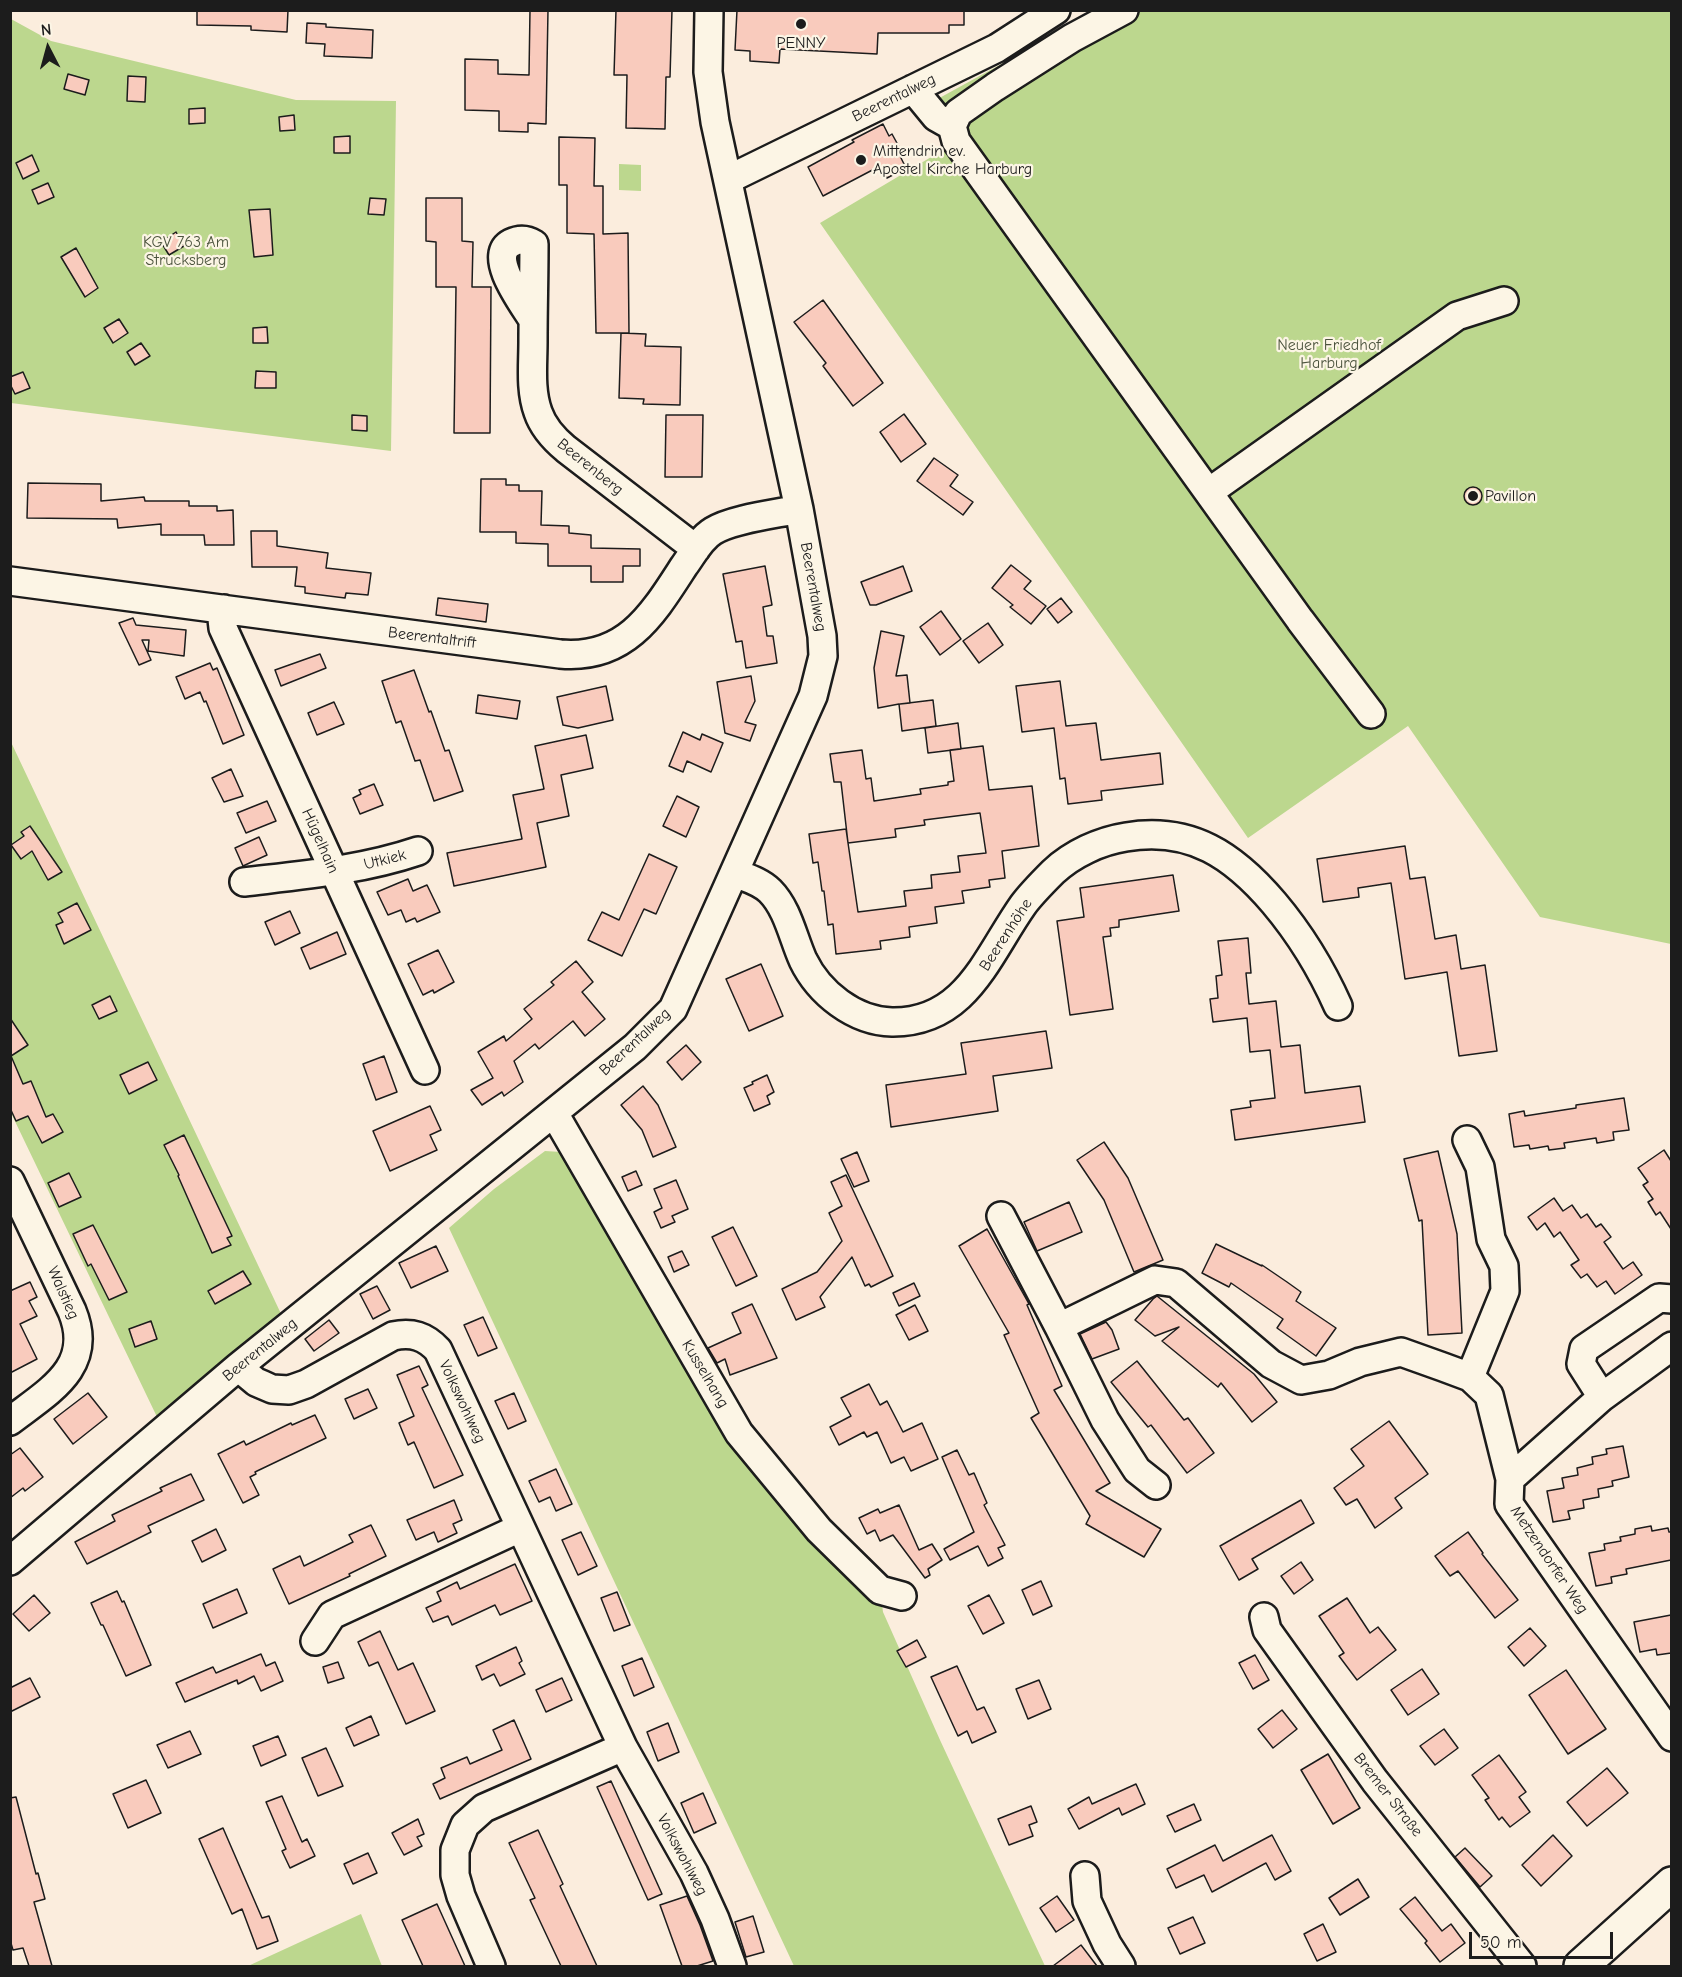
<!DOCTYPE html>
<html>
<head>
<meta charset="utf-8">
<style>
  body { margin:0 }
  #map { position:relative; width:1682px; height:1977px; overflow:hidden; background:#fbeddd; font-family:"Comic Neue",sans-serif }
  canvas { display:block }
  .frame { position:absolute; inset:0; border:12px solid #1c1c1c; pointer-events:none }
  .north { position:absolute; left:18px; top:18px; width:60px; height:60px; -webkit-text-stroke:4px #fcf5e5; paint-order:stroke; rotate:354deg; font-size:16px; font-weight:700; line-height:24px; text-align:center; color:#1c1c1c }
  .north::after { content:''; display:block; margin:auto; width:21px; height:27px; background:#1c1c1c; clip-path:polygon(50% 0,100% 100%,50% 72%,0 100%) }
  .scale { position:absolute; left:1469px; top:1932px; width:144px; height:27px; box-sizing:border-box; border:3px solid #1c1c1c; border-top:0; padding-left:8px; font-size:18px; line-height:21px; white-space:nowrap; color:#1c1c1c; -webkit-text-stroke:4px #fcf5e5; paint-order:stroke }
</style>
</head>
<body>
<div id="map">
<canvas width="1682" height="1977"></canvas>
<div class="frame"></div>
<div class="north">N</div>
<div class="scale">50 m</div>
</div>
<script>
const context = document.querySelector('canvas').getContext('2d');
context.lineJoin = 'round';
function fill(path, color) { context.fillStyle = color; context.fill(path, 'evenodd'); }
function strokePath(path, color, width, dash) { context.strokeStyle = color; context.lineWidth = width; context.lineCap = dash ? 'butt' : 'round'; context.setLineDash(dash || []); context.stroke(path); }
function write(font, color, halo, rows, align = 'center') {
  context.font = font + ' "Comic Neue",sans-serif'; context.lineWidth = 4.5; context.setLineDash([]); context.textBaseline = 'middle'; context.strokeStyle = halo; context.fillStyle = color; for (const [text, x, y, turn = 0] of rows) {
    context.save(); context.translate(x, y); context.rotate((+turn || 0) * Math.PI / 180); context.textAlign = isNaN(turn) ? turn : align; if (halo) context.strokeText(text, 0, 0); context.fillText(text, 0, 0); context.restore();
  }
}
const green = new Path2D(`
  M1098,11H1671V944L1540,917L1408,726L1248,838L820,223L948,147L923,107Z
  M11,19L51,41L296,100L396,101L391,451L11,403Z
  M619,164L641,165V191L619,190Z
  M10,740L283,1318L158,1419L11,1113Z
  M545,1151L577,1153L712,1387L880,1590L883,1612L940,1740L1045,1966H794L449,1228L494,1189Z
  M361,1914L382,1966H248Z`);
const building = new Path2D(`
  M197,10H288L287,32L251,30V26L197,25Z
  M530,10H548L546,124L528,123V132L499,131V111L465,110V59L498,60V74L529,75Z
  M616,10H672L670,77H666L665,129L626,128L627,75H614Z
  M737,10H964V25H949V33H878L877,54L780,49L779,63L750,61V51L735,50Z
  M307,23L326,24V27L373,30L372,58L324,56L325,44L306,43Z
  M68,74L89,80L85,95L64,89Z
  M128,76L146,77L145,102L127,101Z
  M205,108V123L189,124V109Z
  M294,115L295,130L280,131L279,117Z
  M883,124L889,136L892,134L903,154L900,156L906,168L887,178L880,166L823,196L808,167L854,142L852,140Z
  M350,136V153H334V137Z
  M559,137L595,138L594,186H603V234L628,233L629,333H596L594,234L567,233V185H559Z
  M32,155L39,171L23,179L16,163Z
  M48,183L54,197L38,204L32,190Z
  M370,198L386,199L384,215L368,214Z
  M426,198H462V241L473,242L472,287H491L490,433H454L456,287H436V242L426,241Z
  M270,209L273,255L254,257L249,210Z
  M176,232L184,246L169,255L161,242Z
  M76,248L98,288L85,297L61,257Z
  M823,300L883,383L853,406L823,366L826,363L794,322Z
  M119,319L128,333L113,343L104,328Z
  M267,327L268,343H253V328Z
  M621,333L646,334L645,346L681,347L680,405L643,404L644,399L619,398Z
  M141,343L150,356L135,365L127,352Z
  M256,371L276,372V388H255Z
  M23,372L30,388L15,394L10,384V377Z
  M904,414L926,444L901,462L880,432Z
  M352,415L367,416V431L352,430Z
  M666,415H703L702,477H665Z
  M934,458L958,475L950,486L973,502L963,515L917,481Z
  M481,479H506V485H519V491H542L541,525L569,526V533L591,535V548L640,549V566H623V582H591V566H548V544L516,543V532H480Z
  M28,483L101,484V501L144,497L145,501H189V506H217V511L233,510L234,545H205L204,535H161V524L118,528L117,519L27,518Z
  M1464 496a9 9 0 1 1 18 0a9 9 0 1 1-18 0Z
  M251,531H277V546L328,553L326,568L371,573L368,595L346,593L345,598L305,593V587L295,586L297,567H252Z
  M1011,565L1031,581L1024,589L1046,606L1031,624L1010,607L1013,605L992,588Z
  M765,566L772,605L763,607L767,636H773L777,663L746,668L742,641L736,642L723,574Z
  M903,566L912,591L876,605H870L861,582Z
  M438,598L488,604L486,622L436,615Z
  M1061,598L1072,612L1058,623L1047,609Z
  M941,611L961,639L940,655L920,627Z
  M133,618L136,625L186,630L184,656L148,651L149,640H142L151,660L139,665L119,623Z
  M988,623L1003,645L979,663L963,641Z
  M881,631L904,636L896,676L907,675L910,703L900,704L933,700L936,726L902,731L899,704L878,708L874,668Z
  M320,654L326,668L281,686L275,670Z
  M210,663L213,670L217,668L244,735L223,744L206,701L204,702L200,692L185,699L176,677Z
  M414,670L429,712L431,711L445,751L449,750L463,791L434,801L420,760L415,761L401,721L396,723L382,681Z
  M751,676L755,701L745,722L756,725L750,741L725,733L717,682Z
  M1060,681L1066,726L1096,723L1101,760L1160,753L1163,784L1101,791L1102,800L1068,804L1065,778L1060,779L1054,728L1022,732L1016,686Z
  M606,686L613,720L578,728L563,725L557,697Z
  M478,695L520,701L517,719L476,713Z
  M334,702L344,724L317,735L308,713Z
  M958,723L961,749L928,753L925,728Z
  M683,732L700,740L702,734L723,743L711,772L687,761L683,772L669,766Z
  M586,735L593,768L561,775L569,816L537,823L546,867L454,886L447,853L522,839L513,795L544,789L535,746Z
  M983,746L989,790L1032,786L1039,846L1002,851L1005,878L989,880L990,887L962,891L964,903L935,907L937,923L909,927L910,937L880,941L881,949L836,954L833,924L828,925L824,891H822L818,862L813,863L809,834L846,829L858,912L906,906L904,891L932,888L931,875L960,872L958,856L986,853L980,813L924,820L925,825L895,829L896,837L848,843L841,782H834L830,754L862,750L866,779L871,778L874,801L921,794L920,789L948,785V782L954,781L950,750Z
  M231,769L243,796L224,802L212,778Z
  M374,784L383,805L360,814L353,798L361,794L359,790Z
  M677,796L699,807L686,837L663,826Z
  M267,801L276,821L246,833L237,813Z
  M30,826L62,872L48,880L32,851L21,859L11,845L24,836L21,832Z
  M259,837L267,855L243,866L235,848Z
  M1405,846L1410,879L1425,877L1435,939L1456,935L1461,969L1485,965L1497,1051L1459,1056L1447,972L1405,979L1391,883L1358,888L1359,897L1323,902L1317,859Z
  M649,854L677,867L656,914L644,909L622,956L588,940L602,912L619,920Z
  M1173,875L1179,911L1119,920V927L1110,928L1111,936L1103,937L1113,1009L1070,1015L1057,921L1084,917L1080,888Z
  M408,879L413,891L427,885L440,912L417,922L415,918L406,922L401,910L388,915L377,892Z
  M77,903L91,930L64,944L56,925L63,922L58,913Z
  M290,911L300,933L275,945L265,922Z
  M337,932L346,954L310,969L301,948Z
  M1248,938L1251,973H1246L1249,1004L1276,1001L1281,1047L1300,1045L1305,1093L1360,1086L1365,1122L1235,1140L1231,1110L1251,1107L1250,1101L1275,1098L1270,1050L1250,1052L1247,1018L1213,1022L1210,999L1218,998L1216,976L1222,975L1218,941Z
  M438,950L454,982L434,993L433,990L423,995L408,964Z
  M576,961L593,982L582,992L605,1019L585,1036L573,1021L539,1049L535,1044L514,1061L523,1082L504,1096L502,1092L482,1105L471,1090L493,1078L478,1052L504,1036L506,1041L532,1019L524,1009L554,985L551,982Z
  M761,964L783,1016L749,1031L726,979Z
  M110,996L117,1011L99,1019L92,1005Z
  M10,1018L28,1045L11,1056L23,1084L31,1081L46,1117L53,1114L63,1132L42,1143L28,1116L16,1121L10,1108Z
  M1046,1031L1052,1068L993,1076L998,1111L891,1127L886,1085L966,1074L961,1043Z
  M686,1045L701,1062L682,1080L667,1062Z
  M384,1056L397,1092L376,1100L363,1064Z
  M148,1062L157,1080L129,1094L120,1075Z
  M767,1075L774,1092L767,1096L770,1104L754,1111L744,1088L753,1084L752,1082Z
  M643,1086L658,1105L676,1147L653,1157L642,1130L621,1105Z
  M1624,1098L1629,1130L1613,1132L1614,1140L1597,1143L1596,1138L1564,1143L1565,1148L1549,1150L1548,1146L1530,1149L1529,1145L1514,1147L1509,1114L1524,1111L1525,1116L1544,1113L1576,1108V1105Z
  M430,1106L441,1130L430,1135L437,1150L390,1171L373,1131Z
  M184,1135L232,1236L227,1238L231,1245L212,1253L178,1176L179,1175L164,1145Z
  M1104,1142L1128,1178L1163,1260L1134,1272L1104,1200L1077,1160Z
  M1664,1150L1671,1161V1229L1660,1212L1656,1215L1648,1202L1653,1199L1643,1185L1648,1182L1638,1168Z
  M1438,1151L1457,1234L1462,1333L1428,1335L1422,1220L1419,1221L1404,1159Z
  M857,1152L869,1181L854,1187L841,1159Z
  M636,1171L642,1185L628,1191L622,1177Z
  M69,1173L81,1197L59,1207L48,1183Z
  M846,1175L893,1276L871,1287L869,1284L865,1286L852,1257L820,1297L825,1307L796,1320L782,1289L817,1272L842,1241L829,1213L842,1206L831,1182Z
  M676,1180L688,1209L672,1216L675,1222L661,1228L654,1212L662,1208L654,1189Z
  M1554,1198L1563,1211L1572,1205L1581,1218L1587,1214L1596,1227L1601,1224L1611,1237L1604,1242L1623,1269L1633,1262L1642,1275L1615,1294L1606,1281L1597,1287L1587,1274L1581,1278L1571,1265L1579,1260L1560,1232L1554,1237L1545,1223L1537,1230L1528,1217Z
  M1069,1202L1082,1232L1037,1251L1024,1222Z
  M93,1225L127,1292L109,1300L91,1264L88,1266L73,1234Z
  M733,1227L757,1276L736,1286L712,1237Z
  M987,1229L1029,1304L1027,1305L1062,1386L1054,1390L1110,1483L1096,1491L1161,1529L1144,1557L1086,1524L1090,1516L1031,1418L1039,1413L1004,1335L1009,1333L959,1246Z
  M1216,1244L1262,1266V1265L1287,1282L1301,1292L1296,1301L1336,1328L1316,1356L1277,1328L1283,1319L1231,1283L1229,1287L1202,1273Z
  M436,1246L448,1271L411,1288L399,1263Z
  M682,1251L689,1265L674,1272L668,1257Z
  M243,1271L251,1284L215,1304L208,1291Z
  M30,1282L37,1297L29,1301L37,1316L20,1324L37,1359L10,1373V1291Z
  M914,1283L920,1296L899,1306L893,1293Z
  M377,1286L390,1310L373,1319L360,1294Z
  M1157,1296L1254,1374L1277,1402L1252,1422L1221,1383L1218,1387L1162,1341L1179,1327L1155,1336L1135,1320L1153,1299Z
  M752,1304L777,1358L730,1375L725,1359L717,1363L708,1348L741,1333L732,1313Z
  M915,1305L928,1331L909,1340L896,1315Z
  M483,1317L497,1348L478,1356L464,1325Z
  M329,1320L339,1333L314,1351L305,1339Z
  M151,1321L157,1339L135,1347L129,1329Z
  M1106,1322L1112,1330L1119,1349L1092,1359L1080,1334Z
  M1137,1361L1184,1420L1188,1418L1214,1453L1187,1473L1151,1425L1148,1427L1111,1382Z
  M419,1366L428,1385L422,1388L463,1475L434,1488L414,1442L408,1445L399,1423L414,1416L397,1375Z
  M869,1384L880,1405L887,1401L903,1432L922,1423L938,1459L911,1471L904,1457L891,1463L877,1432L867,1437L864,1432L839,1445L830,1427L851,1416L841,1398Z
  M368,1389L377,1408L354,1419L345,1399Z
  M88,1393L107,1417L73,1444L54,1419Z
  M514,1393L526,1421L508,1429L495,1401Z
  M315,1415L326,1438L255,1472L256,1474L250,1477L259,1495L243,1503L218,1454L244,1441L246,1445L291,1423L292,1425Z
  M1389,1421L1428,1474L1395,1498L1402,1508L1375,1528L1357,1499L1346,1505L1334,1488L1364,1466L1351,1449Z
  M1623,1446L1629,1477L1612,1481L1613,1486L1598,1489L1599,1497L1583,1500L1584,1508L1568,1511L1570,1519L1553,1522L1547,1491L1564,1488L1562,1478L1578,1475L1577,1468L1593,1464L1592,1457L1607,1454L1606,1449Z
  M20,1448L43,1477L25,1491L23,1488L10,1498V1455Z
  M957,1450L969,1475L974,1473L987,1503L984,1505L1005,1545L998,1548L1003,1558L988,1566L978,1546L950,1560L944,1549L974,1532L942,1457Z
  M556,1469L572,1504L556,1511L550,1497L539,1502L529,1481Z
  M191,1474L204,1500L148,1526L151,1532L87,1564L75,1542L115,1521L112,1515L162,1491L160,1488Z
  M454,1500L462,1520L453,1524L457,1533L438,1542L434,1532L416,1540L407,1520Z
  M1301,1500L1314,1523L1252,1559L1258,1569L1239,1580L1220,1546Z
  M899,1505L919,1550L932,1544L942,1560L928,1569L930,1575L925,1578L893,1535L880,1541L875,1530L867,1534L859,1518L878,1509L880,1513Z
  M371,1525L386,1556L349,1574L350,1576L289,1604L273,1569L300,1556L304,1566L353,1542L349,1535Z
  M1651,1526L1652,1531L1668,1528L1669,1532H1671V1560L1626,1569L1627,1574L1611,1577L1612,1583L1596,1586L1589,1553L1605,1550L1604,1544L1621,1541L1620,1537L1635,1534V1529Z
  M216,1529L226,1550L202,1562L192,1541Z
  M581,1532L597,1566L578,1575L562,1540Z
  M1468,1532L1483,1553L1482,1554L1518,1600L1495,1618L1458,1571L1450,1576L1435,1556Z
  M1301,1562L1313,1580L1294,1594L1281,1576Z
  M515,1564L532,1601L500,1615L495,1605L452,1625L448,1616L433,1622L426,1608L441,1601L437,1592L457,1582L460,1589Z
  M1041,1581L1052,1606L1033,1615L1022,1590Z
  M237,1589L247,1613L213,1628L203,1604Z
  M117,1591L122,1602L124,1601L151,1665L126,1676L103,1625H101L91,1603Z
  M617,1592L630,1625L614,1631L601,1598Z
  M34,1595L50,1613L29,1631L13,1614Z
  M989,1595L1004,1623L983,1634L968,1606Z
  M1347,1598L1370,1633L1378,1627L1396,1650L1357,1680L1339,1656L1344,1653L1319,1616Z
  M1671,1615V1653L1657,1655L1656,1649L1640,1652L1634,1622Z
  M1530,1628L1546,1646L1524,1666L1508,1647Z
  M380,1631L398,1670L413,1663L435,1711L406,1724L378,1662L369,1666L358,1642Z
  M917,1640L926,1657L906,1667L897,1651Z
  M516,1647L522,1661L519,1663L525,1674L500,1686L494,1674L482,1680L476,1666Z
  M261,1654L266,1666L275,1662L283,1681L261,1691L254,1676L238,1684L237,1680L185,1702L176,1683L213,1667L216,1673Z
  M1255,1655L1269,1680L1253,1689L1239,1663Z
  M642,1658L654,1687L634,1696L622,1666Z
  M338,1662L344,1678L328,1683L323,1667Z
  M957,1666L977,1710L984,1707L996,1732L972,1743L967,1731L958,1736L931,1677Z
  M1422,1669L1439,1694L1408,1715L1391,1690Z
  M1566,1670L1606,1729L1568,1754L1529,1695Z
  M30,1678L40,1697L10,1712V1688Z
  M562,1678L572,1700L546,1712L536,1690Z
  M1039,1680L1051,1709L1028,1719L1016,1689Z
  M1282,1710L1297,1729L1273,1748L1258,1729Z
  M371,1716L379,1735L354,1746L346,1728Z
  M514,1720L531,1759L440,1799L433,1784L445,1778L441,1768L467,1757L470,1764L502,1750L493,1730Z
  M668,1723L679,1752L658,1761L647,1732Z
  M1444,1729L1458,1748L1435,1765L1420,1746Z
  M190,1731L201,1754L168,1768L157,1745Z
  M278,1736L286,1755L261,1766L253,1746Z
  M326,1748L343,1786L318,1796L302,1758Z
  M1328,1754L1360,1808L1333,1824L1301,1770Z
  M1499,1755L1526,1792L1519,1797L1530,1812L1510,1827L1502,1817L1499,1820L1485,1800L1489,1798L1472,1775Z
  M1607,1768L1628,1793L1587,1826L1567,1802Z
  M146,1780L161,1813L128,1828L113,1794Z
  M611,1781L662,1894L648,1900L597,1787Z
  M1136,1784L1145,1804L1122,1815L1119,1808L1079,1829L1068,1809L1089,1797L1092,1804Z
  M703,1793L716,1823L694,1833L681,1803Z
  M282,1796L302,1842L307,1839L315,1856L290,1868L282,1851L286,1849L266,1802Z
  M16,1797L36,1874L38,1873L45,1899L34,1902L52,1966H29L23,1948L13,1950L10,1940V1798Z
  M1194,1804L1201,1820L1175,1832L1167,1816Z
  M1031,1806L1037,1822L1029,1825L1033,1836L1009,1845L998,1819Z
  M418,1819L424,1834L417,1837L422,1846L404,1855L392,1833Z
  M223,1828L262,1918L269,1916L278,1941L257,1949L242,1909L232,1914L199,1839Z
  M538,1830L563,1884L560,1886L597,1966H561L530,1900L535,1898L509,1843Z
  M1272,1835L1291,1871L1275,1880L1266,1863L1212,1892L1204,1875L1176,1888L1167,1869L1215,1845L1223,1861Z
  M1553,1835L1572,1856L1541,1886L1522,1865Z
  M1465,1848L1492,1876L1480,1887L1455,1857Z
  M368,1853L377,1873L353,1884L344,1864Z
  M1358,1879L1369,1897L1340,1915L1329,1898Z
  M687,1896L700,1925L713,1961L697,1966H682L660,1905Z
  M1057,1896L1074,1920L1056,1932L1040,1908Z
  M1415,1897L1442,1931L1451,1924L1465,1943L1440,1962L1425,1943L1427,1941L1400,1909Z
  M437,1904L465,1966H423L402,1920Z
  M753,1916L764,1952L746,1957L735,1922Z
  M1193,1917L1205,1943L1180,1954L1168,1928Z
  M1323,1924L1336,1952L1317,1961L1304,1934Z
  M1081,1945L1097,1966H1053Z`);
const minor = new Path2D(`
  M1124,10L1072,38L995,87L958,113L952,126L956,141L1300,620L1371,714
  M913,89L936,117L952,126
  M729,179L997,48L1056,10
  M533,320C524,305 486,256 511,243C519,239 526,239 534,244C534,277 533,310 533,342C533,365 530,390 538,412C543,427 554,439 566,449L696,549
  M1209,492L1457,316L1504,301
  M10,581L560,654C626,660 653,614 684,566C693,554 700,539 713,531C732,519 776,514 799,509
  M224,609L222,619L223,628L425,1070
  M734,873C747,878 760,881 770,891C788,909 793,938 803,960C819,993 854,1021 892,1022C966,1023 987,956 1023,905C1031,894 1043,882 1053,872C1072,854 1100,841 1126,837C1191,826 1234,856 1274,903C1301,935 1321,968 1338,1006
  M244,882C303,875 362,870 418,851
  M554,1113L739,1433L819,1530L880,1590L902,1596
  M1467,1140L1480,1167L1491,1239L1504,1266L1505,1291L1470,1377
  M10,1181L72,1311C95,1367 49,1391 10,1421
  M1001,1216L1059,1327
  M238,1367L256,1382L263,1385L272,1389L289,1390L306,1384L393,1336C412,1332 425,1336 438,1350L623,1747L694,1873L715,1919L732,1966
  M1602,1397L1581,1364L1584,1349L1659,1298L1672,1299
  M1510,1479L1602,1397L1672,1346
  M1156,1485L1137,1470L1105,1420L1059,1327L1155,1280L1176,1283L1271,1364L1301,1380L1329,1375L1360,1362L1401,1352L1443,1367L1470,1377L1489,1395L1510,1479L1509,1504L1672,1737
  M10,1561L238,1367L635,1047L673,1009L813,696L823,656L822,636L799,509L715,122L708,72L709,10
  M1264,1617L1267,1630L1375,1781L1522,1966
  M315,1641L332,1615L520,1528
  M1085,1876L1087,1901L1107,1944L1121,1966
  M491,1966L461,1896L455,1875V1850L465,1825L484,1808L623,1747`);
const major = new Path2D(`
  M1581,1966L1672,1884`);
const markers = [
  [801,24,6,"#1c1c1c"],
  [861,160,6,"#1c1c1c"],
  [1473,496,6,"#1c1c1c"]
];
const poiNames = [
  ["PENNY",801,43,"center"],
  ["Mittendrin ev.",873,151],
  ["Apostel Kirche Harburg",873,169],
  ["Pavillon",1485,496]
];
const streetNames = [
  ["Beerentalweg",894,98,-26],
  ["Beerenberg",590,467,39],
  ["Beerentalweg",813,587,80],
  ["Beerentaltrift",432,638,7],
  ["Hügelhain",320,841,66],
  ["Utkiek",385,860,-14],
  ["Beerenhöhe",1006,935,-57],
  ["Beerentalweg",635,1042,-43],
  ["Walstieg",63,1293,66],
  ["Beerentalweg",260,1350,-39],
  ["Kusselhang",705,1374,59],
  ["Volkswohlweg",462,1402,65],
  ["Metzendorfer Weg",1549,1560,56],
  ["Bremer Straße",1388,1795,52],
  ["Volkswohlweg",682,1855,62]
];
const parkNames = [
  ["KGV 763 Am",186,242],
  ["Strucksberg",186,260],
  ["Neuer Friedhof",1329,345],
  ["Harburg",1329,363]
];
fill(green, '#bcd78e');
fill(building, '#f9cbbd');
strokePath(building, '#1c1c1c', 1.5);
strokePath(minor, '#1c1c1c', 32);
strokePath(major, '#1c1c1c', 38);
strokePath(minor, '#fcf5e5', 27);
strokePath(major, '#fcf5e5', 33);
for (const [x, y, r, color] of markers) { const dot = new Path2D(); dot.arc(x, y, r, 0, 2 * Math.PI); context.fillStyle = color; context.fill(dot); strokePath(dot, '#fcf5e5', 2); }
write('16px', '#1c1c1c', '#fcf5e5', poiNames, 'left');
write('16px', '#1c1c1c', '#fcf5e5', streetNames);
write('16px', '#4c543e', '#fcf5e5', parkNames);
</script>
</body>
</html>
